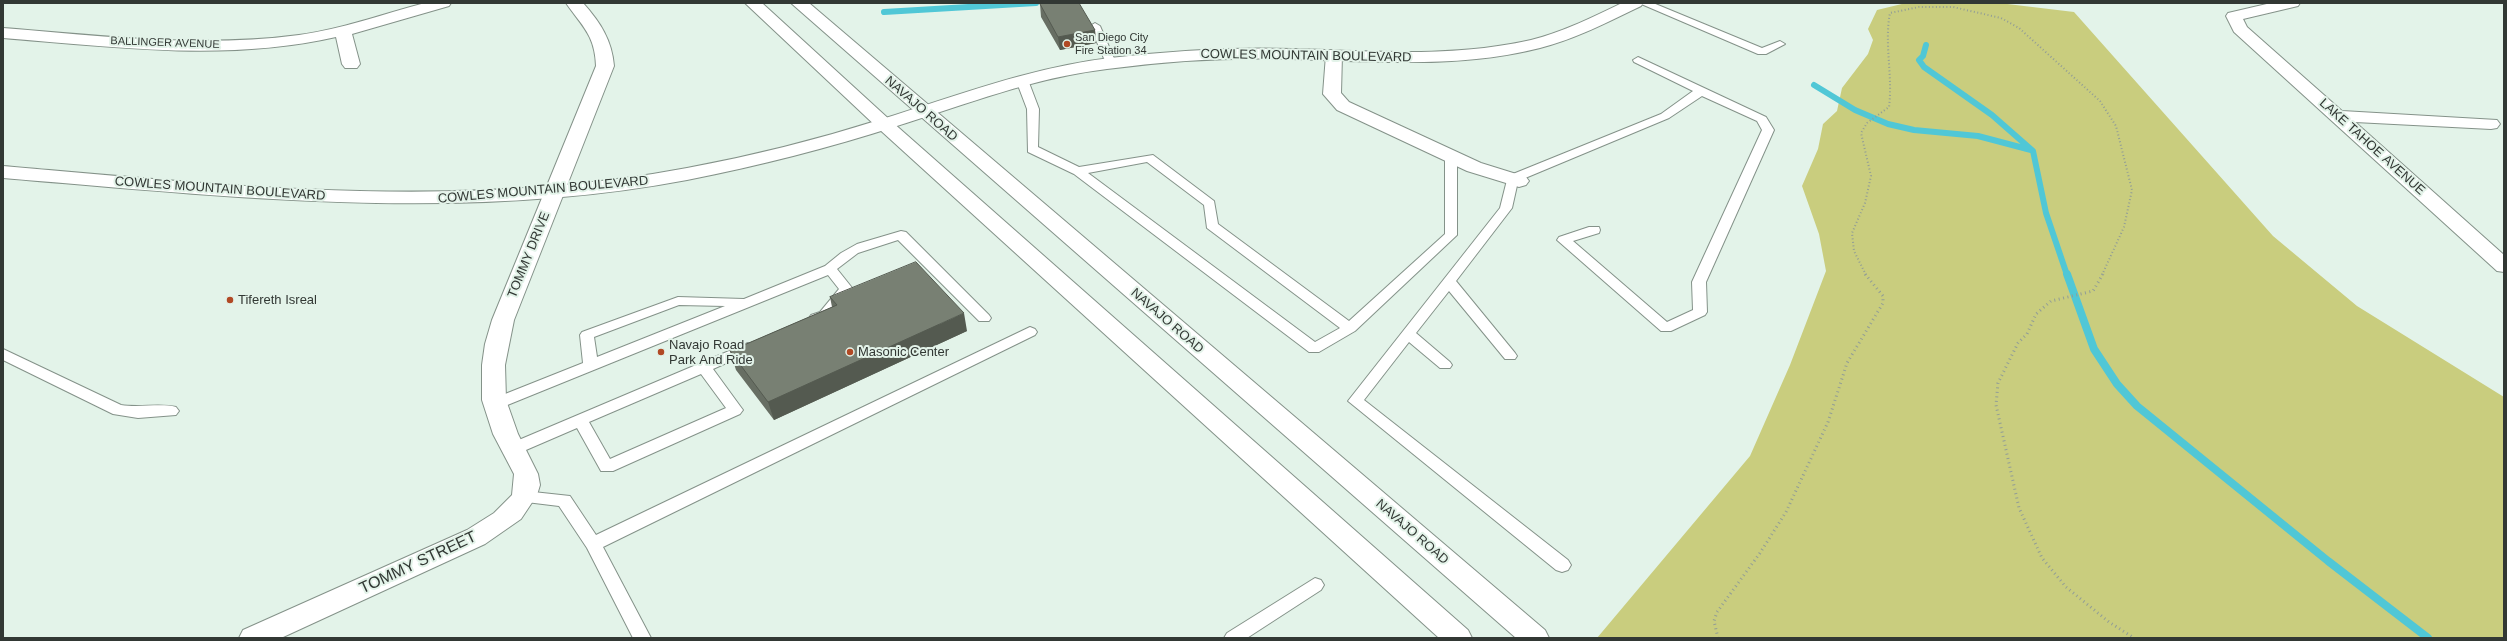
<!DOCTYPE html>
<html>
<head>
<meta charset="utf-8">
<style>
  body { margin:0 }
  #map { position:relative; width:2507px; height:641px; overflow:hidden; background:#e3f3e9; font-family:Arial,sans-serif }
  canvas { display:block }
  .frame { position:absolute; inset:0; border:4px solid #323834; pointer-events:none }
</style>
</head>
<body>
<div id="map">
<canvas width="2507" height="641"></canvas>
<div class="frame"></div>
</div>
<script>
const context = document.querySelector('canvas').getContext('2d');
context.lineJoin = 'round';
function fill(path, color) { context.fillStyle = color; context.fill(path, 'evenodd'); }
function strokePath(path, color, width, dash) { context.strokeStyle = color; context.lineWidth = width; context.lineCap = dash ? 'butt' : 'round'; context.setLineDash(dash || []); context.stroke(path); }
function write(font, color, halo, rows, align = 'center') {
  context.font = font + ' Arial,sans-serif'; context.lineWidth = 4; context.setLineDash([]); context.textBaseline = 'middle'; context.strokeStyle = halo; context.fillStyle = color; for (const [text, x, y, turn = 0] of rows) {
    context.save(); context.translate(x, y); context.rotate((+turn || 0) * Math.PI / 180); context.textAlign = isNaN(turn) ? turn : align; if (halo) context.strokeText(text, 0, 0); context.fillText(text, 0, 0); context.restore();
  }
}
const green = new Path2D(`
  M1906,3H1999L2074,12L2273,236L2357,306L2504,397V638H1597L1750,456L1790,365L1826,271L1819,234L1802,186L1818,149L1823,124L1837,111L1842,88L1868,54L1873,40L1868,29L1877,10Z`);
const streamFar1 = new Path2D(`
  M884,12L1036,3
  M1926,45L1923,56L1919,60L1924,67L1992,115L2033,151L2046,213L2067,275
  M1814,85L1855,110L1888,124L1914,130L1978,136L2031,150`);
const stream = new Path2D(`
  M2067,274L2094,349L2117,384L2137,406L2328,561L2428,638`);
const pathFar1 = new Path2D(`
  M1866,275L1854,251L1852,233L1865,203L1871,176L1861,133L1867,123L1889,107C1893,76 1884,43 1890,13L1919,7H1953L2001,18L2019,28L2100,101L2116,126L2132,190L2124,227L2102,275`);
const path = new Path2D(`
  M2103,274L2093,291L2051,301L2036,314L2027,334L2018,343L1998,383L1996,405L2019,508L2042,558L2066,587L2109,622L2134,638
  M1718,638L1714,621L1717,612L1760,553L1786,512L1828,422L1847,363L1883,303V296L1865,274`);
const lane = new Path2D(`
  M1639,3H1653L1762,48L1780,41L1785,44L1766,54H1758Z
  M1095,23L1100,26L1116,63L1115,65H1107L1106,63L1090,26Z
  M1638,57L1766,117L1774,130L1706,282L1707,312L1705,315L1671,331H1661L1557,240L1559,237L1589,227H1599L1600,230L1599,233L1573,241L1667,322L1693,310L1692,282L1762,130L1757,121L1702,96L1669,118L1518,181L1512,208L1456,281L1515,353L1517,356L1515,359H1505L1449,291L1416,333L1450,362L1452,365L1450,368H1440L1409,342L1364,400L1568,560L1571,565L1568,570L1562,572L1556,570L1348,401L1500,208L1508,176L1661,114L1693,91L1634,62L1633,60Z
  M1022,77L1028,80L1039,109L1038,147L1079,167L1153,155L1214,201L1218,224L1349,321L1445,234V156L1451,152L1457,156V235L1355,331L1319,352H1309L1074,174L1028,152L1027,109L1016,80ZM1147,162L1204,205L1207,228L1340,328L1315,342L1088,173Z
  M901,231L906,232L989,315L991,318L989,321H979L898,240L858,253L837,269L853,289L830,318L816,322L809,318L811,315L820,312L839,289L828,275L500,408H490L487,404L490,400L583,363L580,335L582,332L678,297L744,299L825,266L841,253L857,244ZM679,305L725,306L597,357L594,337Z
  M1030,327L1035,329L1037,332L1035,335L603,547L651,638H633L587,548L559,506L518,501L516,497L518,493L524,491L570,496L596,535Z
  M748,343L755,348L753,351L713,369L740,406L743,410L740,414L613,471H601L577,428L519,453H507L505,449L507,445ZM701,374L726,408L610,459L589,422Z
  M3,349L121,405C139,408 161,403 176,407L179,411L176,415L138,418L113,414L3,360Z
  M1315,578L1321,580L1324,585L1321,590L1247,638H1224L1227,633Z`);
const street = new Path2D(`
  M425,3H451L449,6L352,34L360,64L357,68H345L342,64L336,37C227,62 113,47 3,38V28C101,36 201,48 299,35C342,29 383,14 425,3Z
  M566,3H583C600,22 612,40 614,66L514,320L505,365L506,400L518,434L538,474L540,485L537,495L521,519L485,544L281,638H239L243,630L467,530L494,513L512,495L514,474L493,434L482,400V365L485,344L492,320L596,66C595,35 582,26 566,3Z
  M2271,3H2300L2298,6L2243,19L2247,27L2342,111L2497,120L2500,124L2497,128L2491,129L2355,122L2504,255V272L2497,271L2234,32L2226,16L2228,13Z
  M1334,50L1340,51L1342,55L1341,93L1349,102L1481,163L1526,177L1529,181L1526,185L1519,187L1467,171L1337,110L1323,94L1326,55L1328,51Z`);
const secondary = new Path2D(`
  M1622,3H1643L1641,6C1608,22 1575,39 1540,48C1458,69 1374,61 1290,59C1229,57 1168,61 1107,69C1032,78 968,104 897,126C829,148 758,166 687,180C460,223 231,197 3,178V166C231,186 460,211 687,168C752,156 816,140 879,120C957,96 1028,68 1110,58C1171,51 1231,47 1292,49C1371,51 1452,58 1531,40C1563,32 1593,17 1622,3Z`);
const primary = new Path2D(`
  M745,3H762L891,121L1468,630L1472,638H1439L879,129Z
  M791,3H809L1545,630L1549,638H1516Z`);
const wall = new Path2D(`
  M1040,4L1095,30L1096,43L1060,50L1041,17Z
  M830,297L967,331L774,420L736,370L730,351L832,307Z`);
const shadedWall = new Path2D(`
  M1095,30L1096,43L1060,50L1058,37Z
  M964,313L967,331L774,420L768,402Z`);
const building = new Path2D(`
  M1048,3H1079L1095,30L1058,37L1040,4Z
  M916,262L964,313L768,402L730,351L837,305L830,297Z`);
const markers = [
  [1067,44,4,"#b14924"],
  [230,300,4,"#b14924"],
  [661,352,4,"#b14924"],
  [850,352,4,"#b14924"]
];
const farPoinames = [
  ["San Diego City",1075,38],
  ["Fire Station 34",1075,51]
];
const farStreetnames = [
  ["BALLINGER AVENUE",165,43,2]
];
const streetNames = [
  ["COWLES MOUNTAIN BOULEVARD",1306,56,1],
  ["NAVAJO ROAD",921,109,41],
  ["LAKE TAHOE AVENUE",2372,147,42],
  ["COWLES MOUNTAIN BOULEVARD",220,189,4],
  ["COWLES MOUNTAIN BOULEVARD",543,190,-5],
  ["TOMMY DRIVE",529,255,-68],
  ["NAVAJO ROAD",1167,321,41],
  ["NAVAJO ROAD",1412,532,41]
];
const poiNames = [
  ["Tifereth Isreal",238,300],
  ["Navajo Road",669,345],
  ["Park And Ride",669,360],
  ["Masonic Center",858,352]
];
const nearStreetnames = [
  ["TOMMY STREET",418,563,-25]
];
fill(green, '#c9cd7e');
strokePath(streamFar1, '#50c7d6', 6);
strokePath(stream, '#50c7d6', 8);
strokePath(lane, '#849289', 2);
strokePath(street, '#849289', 2);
strokePath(secondary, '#849289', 2);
strokePath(primary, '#849289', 2);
strokePath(pathFar1, '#929d96', 2, [1, 2.5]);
strokePath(path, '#929d96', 3, [1, 3.5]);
fill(lane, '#fff');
fill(street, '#fff');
fill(secondary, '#fff');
fill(primary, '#fff');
fill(wall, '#676e63');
fill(shadedWall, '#545a50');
fill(building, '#788073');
strokePath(building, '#545a50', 1);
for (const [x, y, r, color] of markers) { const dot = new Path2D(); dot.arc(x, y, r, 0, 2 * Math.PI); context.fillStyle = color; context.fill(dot); strokePath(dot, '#e3f3e9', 1.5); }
write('11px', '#323834', '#e3f3e9', farPoinames, 'left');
write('11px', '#323834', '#e3f3e9', farStreetnames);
write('13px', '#323834', '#e3f3e9', streetNames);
write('13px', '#323834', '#e3f3e9', poiNames, 'left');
write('16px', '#323834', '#e3f3e9', nearStreetnames);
</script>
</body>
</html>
